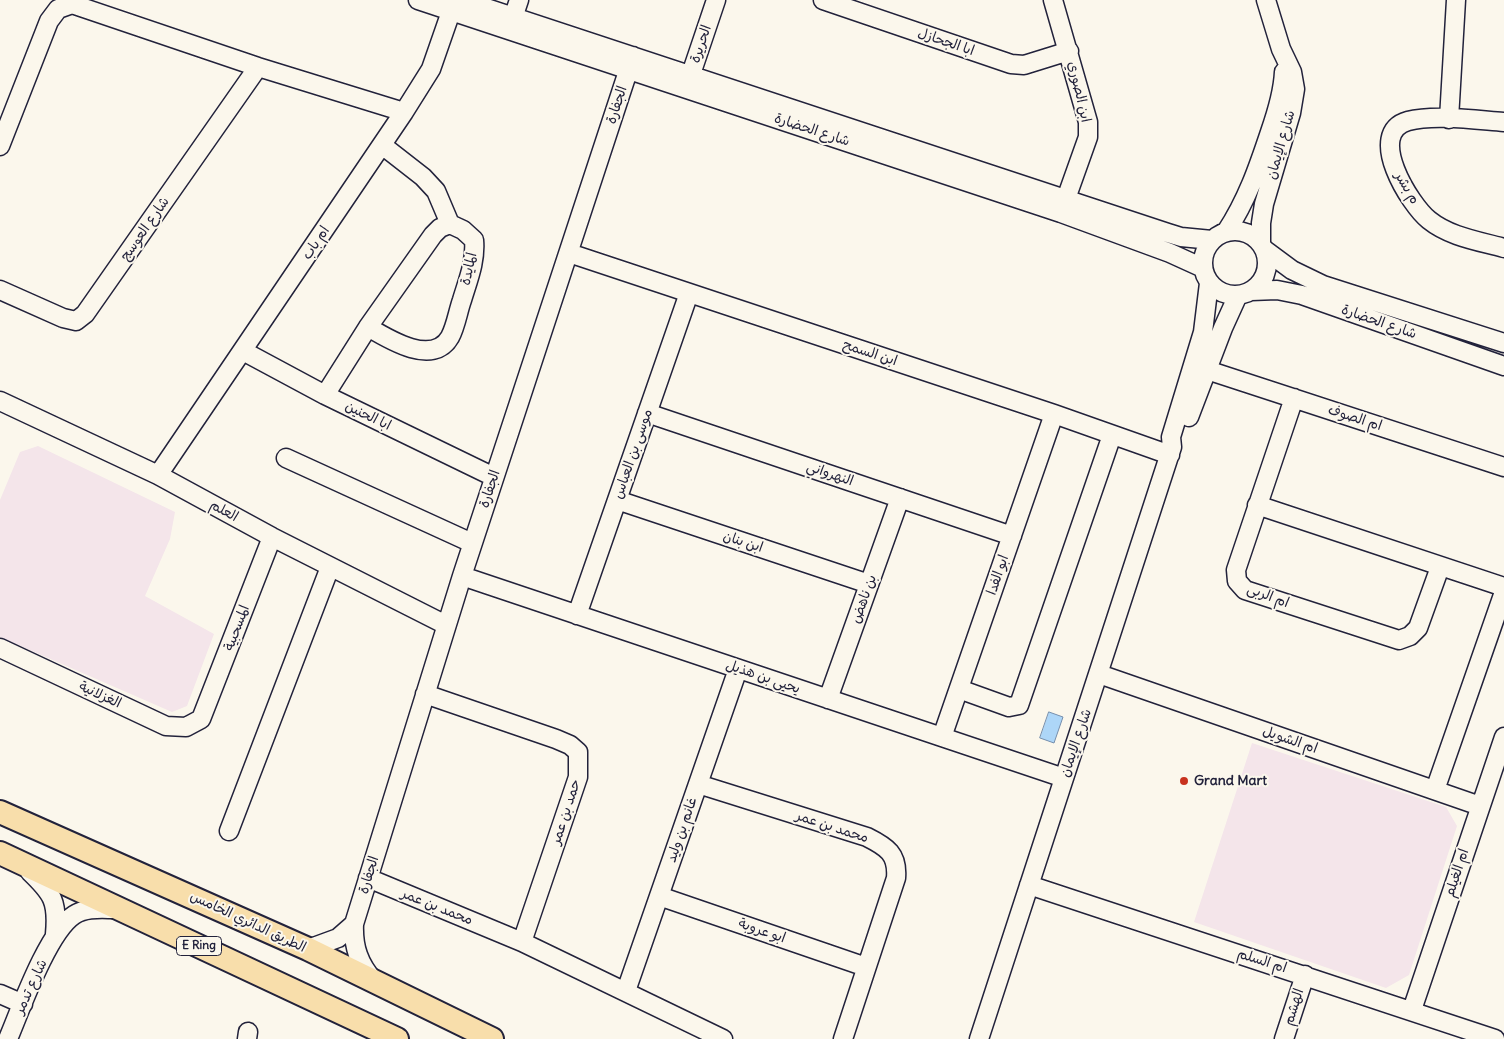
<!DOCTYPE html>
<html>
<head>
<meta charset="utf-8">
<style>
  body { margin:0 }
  canvas { display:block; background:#fbf7ec }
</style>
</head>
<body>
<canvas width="1504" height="1039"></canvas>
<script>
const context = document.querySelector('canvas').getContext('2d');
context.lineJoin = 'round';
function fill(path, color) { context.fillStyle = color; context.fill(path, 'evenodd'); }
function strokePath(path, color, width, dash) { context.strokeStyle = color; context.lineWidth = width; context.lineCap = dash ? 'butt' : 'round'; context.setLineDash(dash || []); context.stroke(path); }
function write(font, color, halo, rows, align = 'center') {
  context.font = font + ' Delius,"Playpen Sans Arabic",sans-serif'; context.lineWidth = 4; context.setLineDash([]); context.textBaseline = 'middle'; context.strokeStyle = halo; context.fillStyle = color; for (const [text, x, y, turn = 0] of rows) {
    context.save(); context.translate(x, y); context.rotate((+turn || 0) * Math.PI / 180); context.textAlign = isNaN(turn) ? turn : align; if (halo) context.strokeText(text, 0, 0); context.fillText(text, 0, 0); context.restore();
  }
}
const built = new Path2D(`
  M38,446L175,512L170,539L145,596L214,634L187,706L172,712L0,637V500L20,452Z
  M1252,743L1446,807L1457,826L1409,975L1386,988L1194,922Z`);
const water = new Path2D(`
  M1049,712L1063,717L1054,743L1040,738Z`);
const minor = new Path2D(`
  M418,0L1061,213L1170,253L1203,268
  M462,0L1168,233L1181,237L1212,240
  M823,0L1011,64L1024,65L1069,51
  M1053,0L1088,122V137L1062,210
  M510,27L519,0
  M687,86L716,0
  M1449,119L1456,0
  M1504,122C1477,120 1434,114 1408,121C1365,133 1410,205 1429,220C1450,237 1479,241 1504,248
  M382,145L423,177L436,191L450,224
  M0,146L49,21L58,9L72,4L258,67L404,112
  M1203 263a32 32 0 1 1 64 0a32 32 0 1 1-64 0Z
  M1226,232C1247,200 1258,168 1270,132C1277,112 1283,93 1284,72
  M1261,243V223L1264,204L1291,113L1295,89L1292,72L1281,49L1266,0
  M1265,250L1292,270L1323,285L1504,343
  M569,253L1054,414L1170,455
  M0,290L63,318L76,321L85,314L258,67
  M1251,291L1277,290L1302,295L1504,366
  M243,351L325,395L494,477
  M1207,370L1504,467
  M325,395L368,327L433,235L440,228L450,224L463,230L474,240C476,261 468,280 462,300C458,311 456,326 450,337C433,367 388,339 368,327
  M1294,398L1236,570L1237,581L1245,590L1399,640L1410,636L1418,628L1440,567
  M0,401L158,475L272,537L446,625
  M647,413L1012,536
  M1189,417L1223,328L1238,295
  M286,458L472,543
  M158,475L404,112L431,69L455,0
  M617,500L869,584
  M1257,505L1504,587
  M462,576L1064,778
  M577,615L689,293
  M0,648L166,726L186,727L201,719L272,537
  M1099,674L1480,806
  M959,689L1009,707L1019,705L1112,435
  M425,694L556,739L570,745L578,752V777L522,942
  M828,699L900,498
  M942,737L1054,414
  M698,784L867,837C887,847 898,854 896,878L843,1039
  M1435,790L1504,592
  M229,831L330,567
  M30,872C53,894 58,902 55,934
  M368,878L522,942L723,1039
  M1029,885L1495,1039
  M659,896L866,967
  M308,949L338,938L354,924
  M374,981C359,964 353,947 354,924L462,576L633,56
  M626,991L738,669
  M0,994L23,1004
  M1412,1010L1504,737
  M8,1039C21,1008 48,932 74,915C86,907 102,909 115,909
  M247,1039L248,1032
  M979,1039L1172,447L1171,437L1203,332L1209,283
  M1284,1039L1305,975`);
const major = new Path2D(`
  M0,812L308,949L492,1039
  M0,853L397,1039`);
const markers = [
  [1184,781,5,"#c8321e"]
];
const shields = [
  [199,946,45]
];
const shieldNames = [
  ["E Ring",199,946]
];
const streetNames = [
  ["ابا الجحازل",946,42,19],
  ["الحريرة",701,44,-71],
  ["ابن الصوري",1079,92,77],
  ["الجفارة",617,105,-72],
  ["شارع الحضارة",812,130,18],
  ["شارع الإيمان",1281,145,-74],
  ["م بشر",1407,188,59],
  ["شارع العوسج",145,229,-55],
  ["ام باب",316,243,-56],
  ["المايدة",469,269,-77],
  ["شارع الحضارة",1379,322,19],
  ["ابن السمح",870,353,18],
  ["ابا الحنين",368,416,26],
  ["ام الصوف",1355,418,18],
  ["موسى بن العباس",633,454,-71],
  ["النهرواني",830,474,19],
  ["الجفارة",490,489,-72],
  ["العلم",224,511,29],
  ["ابن بنان",743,542,18],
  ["ابو الفدا",998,575,-71],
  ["ام الربى",1268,596,21],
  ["بن ناهض",864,599,-70],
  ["المسحبية",237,628,-69],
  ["يحيى بن هذيل",763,677,19],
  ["الغزلانية",100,695,25],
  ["ام الشويل",1290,740,19],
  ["شارع الإيمان",1076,743,-71],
  ["حمد بن عمر",566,812,-72],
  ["محمد بن عمر",832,827,18],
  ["غانم بن وليد",682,830,-71],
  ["ام الغيلم",1457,873,-72],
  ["الجفارة",369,875,-73],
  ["محمد بن عمر",437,907,22],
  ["الطريق الدائري الخامس",248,922,25],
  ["ابو عروبة",762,931,19],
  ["ام السلم",1262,961,18],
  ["شارع تدمر",31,987,-65],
  ["الهشم",1294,1007,-72]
];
const poiNames = [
  ["Grand Mart",1194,781]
];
fill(built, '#f4e5ea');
fill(water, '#add6f8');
strokePath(water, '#758eac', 1);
strokePath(minor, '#22223b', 21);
strokePath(major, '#22223b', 26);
strokePath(minor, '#fbf7ec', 18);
strokePath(major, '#f8deab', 22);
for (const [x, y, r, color] of markers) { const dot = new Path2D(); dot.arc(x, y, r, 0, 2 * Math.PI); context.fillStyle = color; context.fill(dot); strokePath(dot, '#fbf7ec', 2); }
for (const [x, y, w] of shields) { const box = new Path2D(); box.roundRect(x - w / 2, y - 9.5, w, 19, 4); context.fillStyle = '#fbf7ec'; context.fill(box); strokePath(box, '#22223b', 1); }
write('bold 12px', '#22223b', null, shieldNames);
write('14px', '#22223b', '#fbf7ec', streetNames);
write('bold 14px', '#22223b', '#fbf7ec', poiNames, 'left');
</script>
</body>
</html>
